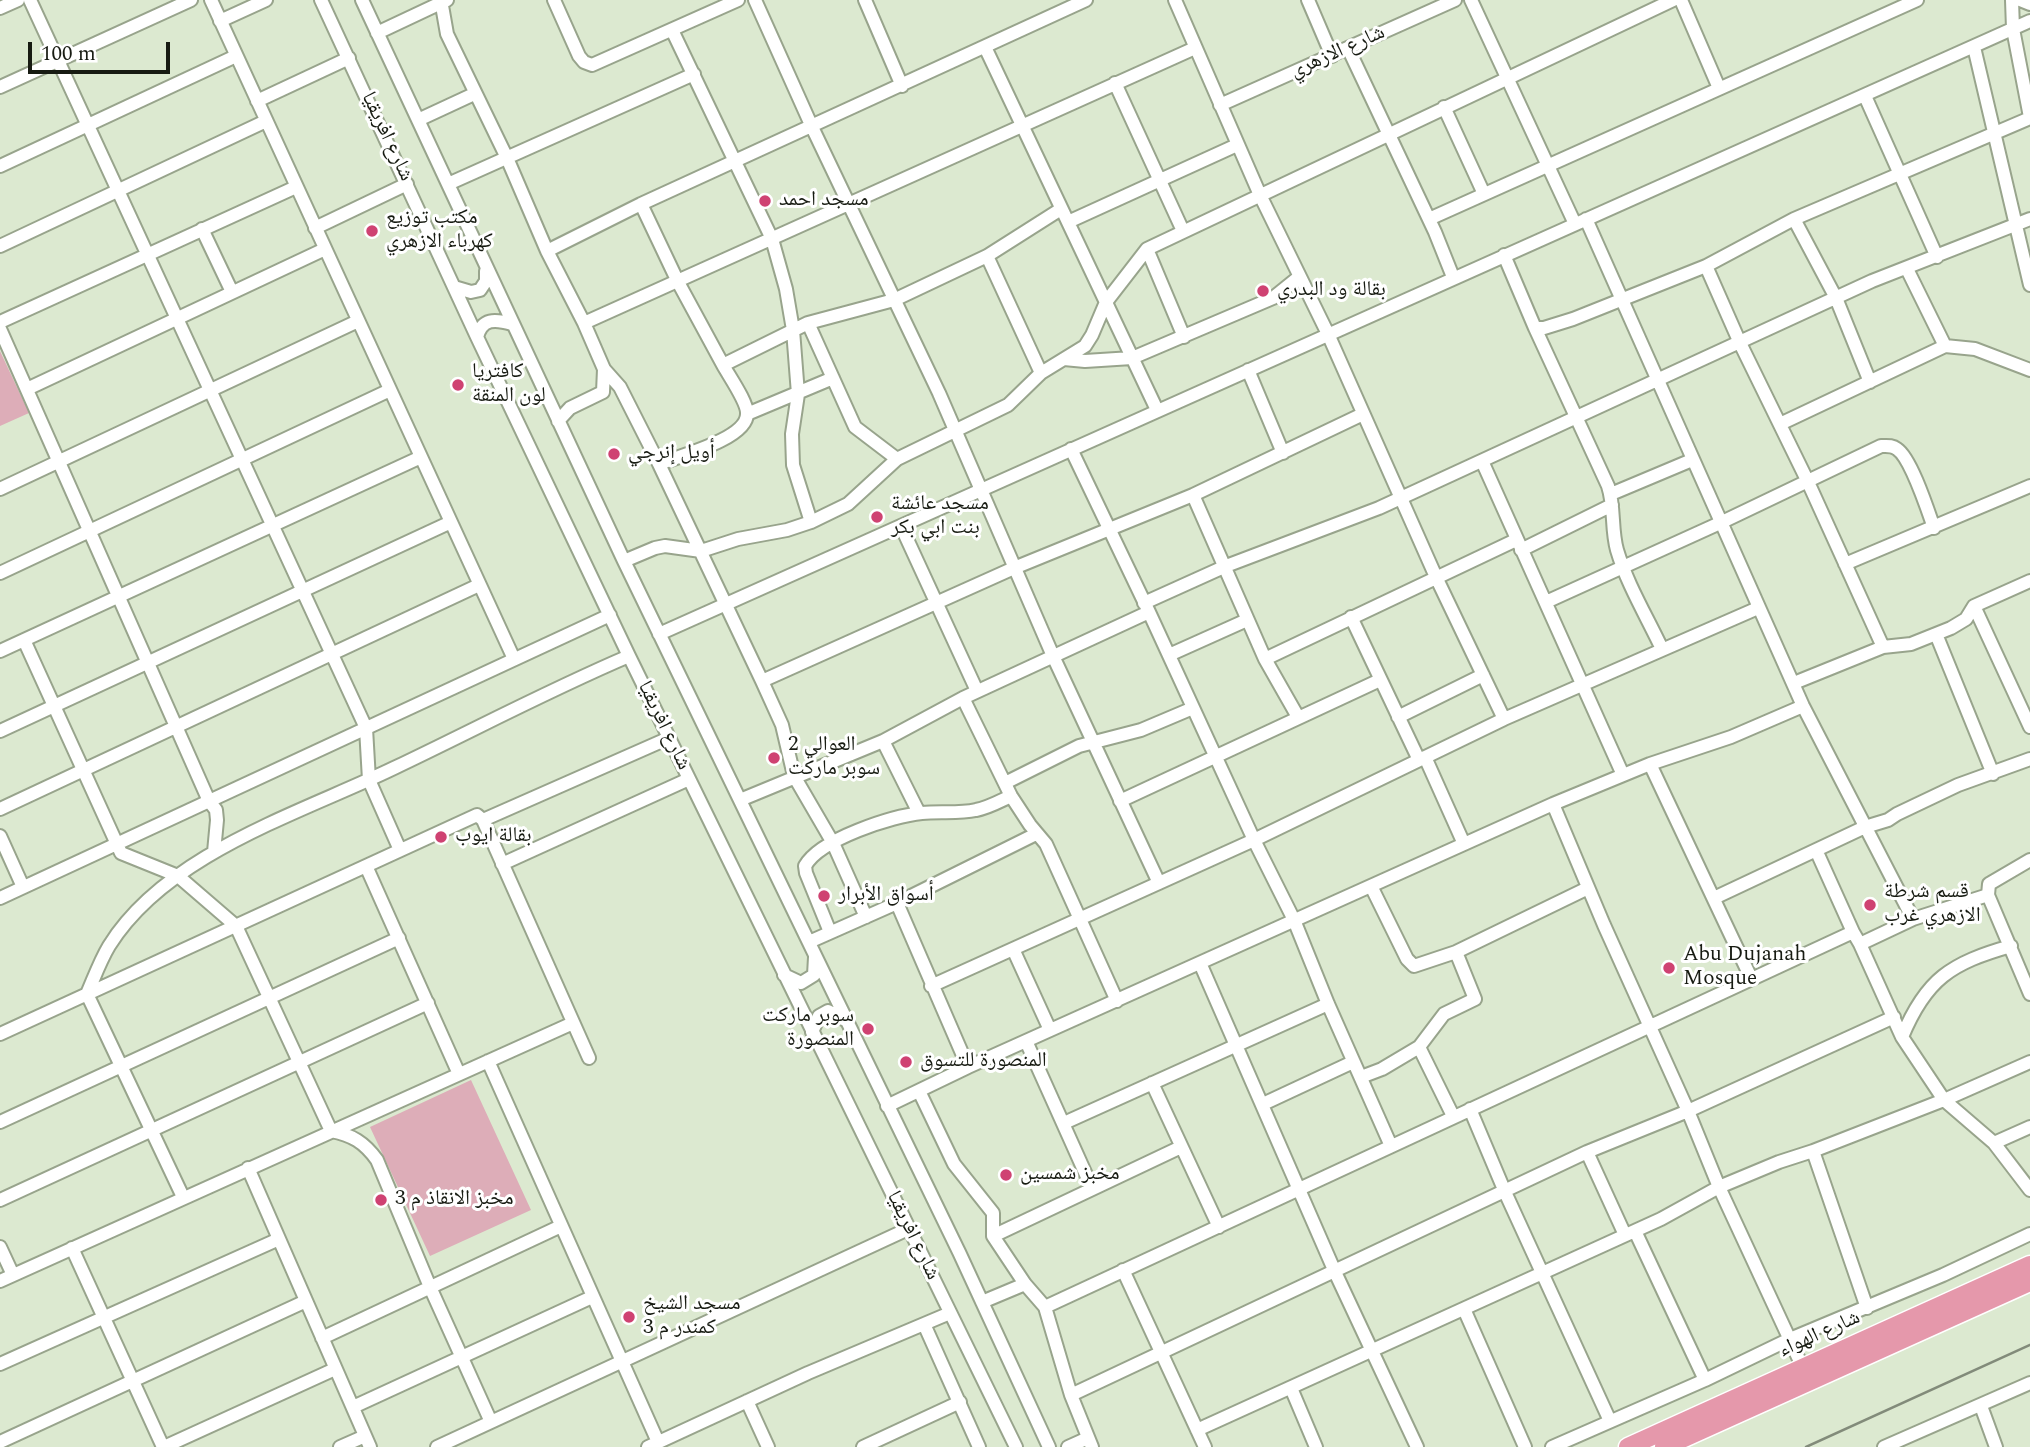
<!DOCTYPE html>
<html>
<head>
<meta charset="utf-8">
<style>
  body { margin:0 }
  #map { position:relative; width:2030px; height:1447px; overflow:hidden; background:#dce9d0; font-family:Spectral,serif }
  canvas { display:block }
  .scale { position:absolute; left:28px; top:42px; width:142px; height:32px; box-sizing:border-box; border:4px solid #171b12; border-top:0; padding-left:9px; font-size:21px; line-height:24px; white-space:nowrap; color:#171b12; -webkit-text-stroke:5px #fff; paint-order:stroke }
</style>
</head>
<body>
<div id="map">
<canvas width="2030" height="1447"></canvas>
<div class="scale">100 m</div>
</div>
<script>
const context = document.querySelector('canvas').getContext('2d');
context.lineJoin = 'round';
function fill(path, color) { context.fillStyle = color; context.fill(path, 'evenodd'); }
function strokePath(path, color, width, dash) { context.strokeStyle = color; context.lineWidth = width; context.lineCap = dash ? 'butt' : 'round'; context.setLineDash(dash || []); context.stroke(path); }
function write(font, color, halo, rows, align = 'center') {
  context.font = font + ' Spectral,"Noto Naskh Arabic",serif'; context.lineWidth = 6; context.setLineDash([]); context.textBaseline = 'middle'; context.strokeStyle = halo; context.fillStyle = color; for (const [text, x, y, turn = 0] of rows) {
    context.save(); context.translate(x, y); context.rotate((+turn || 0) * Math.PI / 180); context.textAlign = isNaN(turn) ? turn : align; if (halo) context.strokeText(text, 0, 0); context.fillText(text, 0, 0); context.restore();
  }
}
const green = new Path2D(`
  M0,351L29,413L0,426Z
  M471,1080L531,1210L430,1256L370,1127Z`);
const minor = new Path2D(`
  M30,0L366,728L369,780L400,850
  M211,0L514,659
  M321,0L477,337L629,656L1016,1447
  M362,0L624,561L959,1252L1049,1447
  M441,0L447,34L507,158L547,251L584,323L604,369L620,387L659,464L762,681L782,725L794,776L833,843L866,917
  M554,0L579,56L584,62L592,65L738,0
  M755,0L812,127L939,393L1053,656L1159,883
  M865,0L902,86
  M1175,0L1260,195L1328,334L1436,577L1504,719
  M1308,0L1332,56
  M1471,0L1575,224
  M1681,0L1719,88
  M2012,0L2013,29L2030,117
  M2020,0L2030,4
  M0,8L18,0
  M220,21L266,0
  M672,30L772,239L786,289L793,330L798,394L792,434L793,465L811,522
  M377,33L447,0
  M985,47L1157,410
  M1974,47L2030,285
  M1348,48L1435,232L1453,277
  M1115,83L1183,231
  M0,87L191,0
  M1865,96L1937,257
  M257,101L349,58
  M1220,105L1455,0
  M1444,107L1484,194
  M418,120L474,94
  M0,166L236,56
  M448,184L694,74
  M641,204L678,282L723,365
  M1429,219L1917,0
  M1586,219L1803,706L1913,919
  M1794,219L1836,298L1870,382
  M1068,222L1237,145
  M315,228L407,184
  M202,229L232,292
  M0,246L266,121
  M1147,249L1184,337
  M547,251L641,204L1086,0
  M1504,255L1535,328L1608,486C1615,507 1611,529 1617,550C1627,584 1647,617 1662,649
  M987,256L1041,373
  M1706,266L1740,343L1808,482L1883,647
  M1907,269L1945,346
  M454,287L471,292L480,290L486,281V271
  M0,322L296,187
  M584,323L1195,48
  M808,323L855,427L897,459
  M1535,328H1544L1573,319L1706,266L1794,219L2030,118
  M0,329L209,801L216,810L217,820L214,852
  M477,337C482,318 495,319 512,324
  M1064,359L1085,361L1132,358L1273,298L1299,277
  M1248,370L1283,453
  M27,389L325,249
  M747,414L833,378
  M558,421L570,408L603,392L604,369
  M1780,424L1945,346L1975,349L2030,370
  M1071,449L1149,612L1254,840L1294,920L1328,1004L1391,1146
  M1482,461L1623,775
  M659,464C679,456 747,439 747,414C748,403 729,376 723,365L808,323L894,300L987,256L1061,209
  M0,489L358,321
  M1611,494L1692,460
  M1193,495L1265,659L1298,717
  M901,526L977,691
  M1521,550L1612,505
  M624,561L655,548L665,546L701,551L738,539L787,530L811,522L848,504L897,459L1008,405L1041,373L1085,346L1092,335L1106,302L1147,249L1673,0
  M1845,564L2030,486
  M0,573L390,390
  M1546,602L1720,523L1881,446C1887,446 1892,445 1897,449C1911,458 1928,511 1934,528
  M1144,603L1226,566L1379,508L1872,281L2030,219
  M1974,606L2030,727
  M1351,617L1419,760
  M659,634L2030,21
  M1936,634L1993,774
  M24,640L121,853L178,876L236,926L331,1131C352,1135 364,1142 377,1160L430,1287L491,1422
  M0,651L421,457
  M1169,655L1247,620
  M1265,659L1516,540
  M762,681L1014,568L1193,495L1363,414
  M1794,683L1883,647L1911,644L1951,628L1966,619L1974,606L2030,581
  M963,698L1011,796L1030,825L1046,844L1117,1001
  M1398,717L1483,675
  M0,731L451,522
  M883,741L919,813
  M1425,757L1464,844
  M1650,764L1751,978
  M1005,783L1079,746L1141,730L1193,708
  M740,800L883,741L963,698L1149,612
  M1120,801L1380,680
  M1553,804L1604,925L1688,1111L1719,1187L1803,1368
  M0,809L479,585
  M483,820L669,738
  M0,836L23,887
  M1816,850L1853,932
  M2030,860L1989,884L1988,895L2030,994
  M502,864L689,779
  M366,866L459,1074
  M1371,886L1407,959L1414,966L1456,952L1588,888
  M0,898L610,615
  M1714,898L1865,827L1888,820L1897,814L1958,785L2030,759
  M897,903L968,1067
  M830,932L806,873L805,866C820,839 892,816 922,813C939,811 958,814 976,810C988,808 1000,801 1011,796
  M809,942L897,903L1036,834
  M1860,944L1902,1037L1944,1100L1994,1143L2030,1190
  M1013,949L1050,1030
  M1200,963L1335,1272L1417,1447
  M784,975L801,983L814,975L815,957
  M931,986L1254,840L1504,719L1758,608
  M812,1032L819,1016L828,1011L847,1021
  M0,1034L477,815L483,820L589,1058
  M1902,1037C1926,979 1951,963 2011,946
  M1026,1041L1092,1188
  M1419,1047L1453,1116
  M488,1061L658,1442
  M1361,1077L1382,1069L1419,1047L1444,1014L1475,999L1456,952
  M1152,1083L1219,1227
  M919,1091L954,1164L993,1213V1236L1025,1284L1045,1307L1071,1395L1092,1447
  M1263,1104L1353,1062
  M887,1106L968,1067L1553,804L1650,764L1731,737L1803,706
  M1470,1109L1505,1192L1610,1421
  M0,1122L399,938
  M1064,1123L1328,1004
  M1994,1143L2030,1127
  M1813,1151L1867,1308
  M1587,1152L1625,1235
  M248,1168L370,1447
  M183,1197L87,994C94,978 100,961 109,946C167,853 301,813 394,768C472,731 549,690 629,656
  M0,1200L428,1003
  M1635,1231L1705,1380
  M993,1236L1181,1147
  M0,1247L13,1275
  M72,1248L163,1447
  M1123,1270L1205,1447
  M0,1281L573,1023
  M982,1302L1025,1284
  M1045,1307L1853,932L1860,944L1913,919L1988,895
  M1464,1309L1525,1447
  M924,1324L979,1447
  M322,1338L561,1226
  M0,1364L279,1239
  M1291,1388L1316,1447
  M1071,1395L1587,1152L1688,1111L1894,1017
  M747,1401L768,1447
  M1981,1406L1996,1447
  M353,1407L592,1297
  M1197,1430L1661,1219L1719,1187L1779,1162L1813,1151L1944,1100L2030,1062
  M0,1442L306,1301
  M164,1447L335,1369
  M340,1447L365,1436
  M437,1447L908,1229
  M648,1447L808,1373L950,1313
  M863,1447L960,1402
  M1068,1447L1088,1438
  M1552,1447L1705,1380L1790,1339L1943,1275L2030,1234
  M1884,1447L2030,1383`);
const highway = new Path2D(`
  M1628,1447L2030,1265
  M1664,1447L2030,1282`);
const rail = new Path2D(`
  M1806,1447L2030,1345`);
const markers = [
  [765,201,7,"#cf4272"],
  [372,231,7,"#cf4272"],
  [1263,291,7,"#cf4272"],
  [458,385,7,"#cf4272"],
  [614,454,7,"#cf4272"],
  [877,517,7,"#cf4272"],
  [774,758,7,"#cf4272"],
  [441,837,7,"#cf4272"],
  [824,896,7,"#cf4272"],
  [1870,905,7,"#cf4272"],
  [1669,968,7,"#cf4272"],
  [868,1029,7,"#cf4272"],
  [906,1062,7,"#cf4272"],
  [1006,1175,7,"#cf4272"],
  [381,1200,7,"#cf4272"],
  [629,1317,7,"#cf4272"]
];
const streetNames = [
  ["شارع الازهري",1338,53,-24],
  ["شارع افريقيا",386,137,65],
  ["شارع افريقيا",663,726,64],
  ["شارع افريقيا",912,1236,64],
  ["شارع الهواء",1820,1335,-24]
];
const poiNames = [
  ["مسجد احمد",779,201],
  ["مكتب توزيع",386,219],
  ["كهرباء الازهري",386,243],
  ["بقالة ود البدري",1277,291],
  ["كافتريا",472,373],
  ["لون المنقة",472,397],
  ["أويل إنرجي",628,454],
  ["مسجد عائشة",891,505],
  ["بنت ابي بكر",891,529],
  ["العوالي 2",788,746],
  ["سوبر ماركت",788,770],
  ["بقالة ايوب",455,837],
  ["قسم شرطة",1884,893],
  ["الازهري غرب",1884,917],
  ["أسواق الأبرار",838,896],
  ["Abu Dujanah",1683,956],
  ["Mosque",1683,980],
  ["سوبر ماركت",854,1017,"right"],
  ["المنصورة",854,1041,"right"],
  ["المنصورة للتسوق",920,1062],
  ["مخبز شمسين",1020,1175],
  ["مخبز الانقاذ م 3",395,1200],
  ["مسجد الشيخ",643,1305],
  ["كمندر م 3",643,1329]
];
fill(green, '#ddadb8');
strokePath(minor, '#98a48c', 16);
strokePath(highway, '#fff', 21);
strokePath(minor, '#fff', 12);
strokePath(highway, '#e598ab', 18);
strokePath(rail, '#828b7a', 2.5);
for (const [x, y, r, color] of markers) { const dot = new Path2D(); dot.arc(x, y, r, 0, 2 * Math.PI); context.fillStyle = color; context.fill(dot); strokePath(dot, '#fff', 2.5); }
write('21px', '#171b12', '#fff', streetNames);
write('21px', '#171b12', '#fff', poiNames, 'left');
</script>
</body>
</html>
